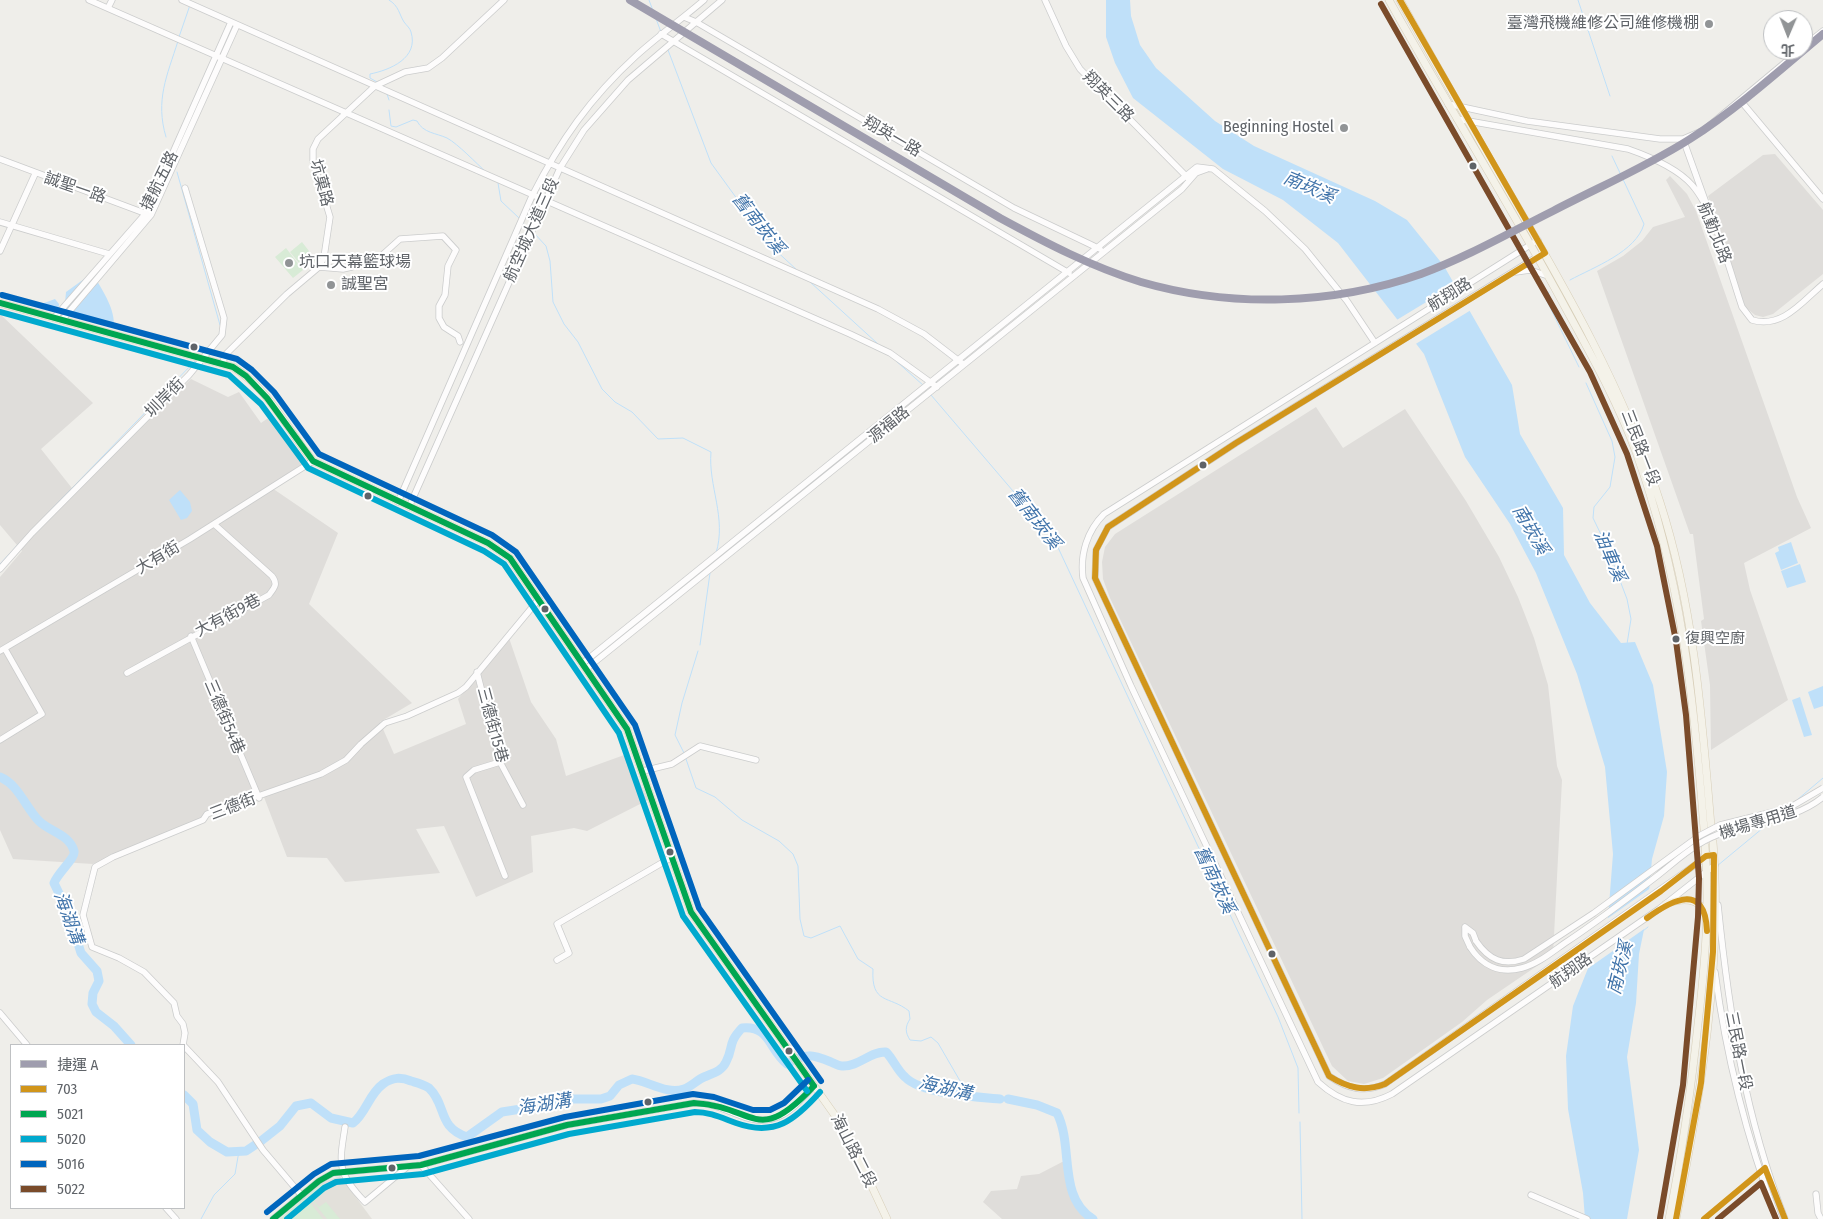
<!DOCTYPE html>
<html>
<head>
<meta charset="utf-8">
<style>
  body { margin:0 }
  #map { position:relative; width:1823px; height:1219px; overflow:hidden; background:#efeeea; font-family:"Fira Sans Condensed","Noto Sans TC",sans-serif }
  canvas { display:block }
  .legend { position:absolute; left:10px; top:1044px; width:175px; height:165px; box-sizing:border-box; background:#fff; border:1px solid #bfc1c3; margin:0; padding:6px 9px; list-style:none; font-size:15px; color:#5f6368 }
  .legend li { display:flex; align-items:center; gap:10px; height:25px }
  .legend b { width:25px; border:1px solid #bfc1c3 }
  .north { position:absolute; left:1763px; top:10px; width:50px; height:50px; box-sizing:border-box; background:#fff; border:1px solid #bfc1c3; border-radius:50%; rotate:181deg; font-size:14px; font-weight:700; line-height:20px; text-align:center; color:#5f6368 }
  .north::after { content:''; display:block; margin:auto; width:18px; height:22px; background:#919496; clip-path:polygon(50% 0,100% 100%,50% 72%,0 100%) }
</style>
</head>
<body>
<div id="map">
<canvas width="1823" height="1219"></canvas>
<ul class="legend">
<li><b style="height:6px;background:#9f9dae"></b>捷運 A</li>
<li><b style="height:6px;background:#d1951a"></b>703</li>
<li><b style="height:6px;background:#00a651"></b>5021</li>
<li><b style="height:6px;background:#00a9ce"></b>5020</li>
<li><b style="height:6px;background:#0065bd"></b>5016</li>
<li><b style="height:6px;background:#7a4b2a"></b>5022</li>
</ul>
<div class="north">北</div>
</div>
<script>
const context = document.querySelector('canvas').getContext('2d');
context.lineJoin = 'round';
function fill(path, color) { context.fillStyle = color; context.fill(path, 'evenodd'); }
function strokePath(path, color, width, dash) { context.strokeStyle = color; context.lineWidth = width; context.lineCap = dash ? 'butt' : 'round'; context.setLineDash(dash || []); context.stroke(path); }
function write(font, color, halo, rows, align = 'center') {
  context.font = font + ' "Fira Sans Condensed","Noto Sans TC",sans-serif'; context.lineWidth = 4; context.setLineDash([]); context.textBaseline = 'middle'; context.strokeStyle = halo; context.fillStyle = color; for (const [text, x, y, turn = 0] of rows) {
    context.save(); context.translate(x, y); context.rotate((+turn || 0) * Math.PI / 180); context.textAlign = isNaN(turn) ? turn : align; if (halo) context.strokeText(text, 0, 0); context.fillText(text, 0, 0); context.restore();
  }
}
const industrial = new Path2D(`
  M1775,154L1823,210V274L1773,314L1763,317L1755,315L1745,307L1708,196L1763,155Z
  M1670,176L1687,194L1696,211L1797,497L1811,528L1744,563L1750,590L1788,700L1711,750L1710,685L1701,621L1704,619L1693,534H1690L1597,271L1623,256L1642,241L1653,227L1685,217L1666,180Z
  M0,314L93,403L41,449L75,492L191,379L228,397L239,392L261,423L271,416L305,462L269,486L338,533L309,604L412,703L380,722L394,754L466,724L458,699L509,638L531,702L556,739L566,776L627,754L648,800L587,831L574,828L531,836L533,872L476,897L444,826L416,829L440,873L345,882L327,858L287,857L262,792L93,864L13,859L0,830V577L22,551L0,525Z
  M1316,407L1343,448L1405,409L1466,501L1499,557L1518,597L1534,638L1548,685L1557,766L1562,780L1553,955L1487,1000L1462,1022L1383,1078L1364,1084L1348,1081L1332,1066L1110,598L1103,579L1102,562L1105,547L1115,534Z
  M1066,1160L1075,1201L1093,1219H1002L983,1202L991,1191L1017,1189L1021,1176L1039,1174Z`);
const education = new Path2D(`
  M340,1176L372,1219H280L322,1183Z`);
const green = new Path2D(`
  M302,242L316,260L304,269L290,252Z
  M286,248L303,270L293,278L275,257Z
  M322,1183L328,1189L314,1201L319,1207L326,1202L340,1219H327L308,1195Z
  M306,1197L323,1219H280L302,1200Z`);
const water = new Path2D(`
  M1106,0H1130L1131,16L1140,45L1156,68L1215,121L1254,146L1375,201L1407,220L1444,266L1512,385L1520,434L1563,508L1564,555L1590,603L1621,643L1635,642L1653,685L1667,772L1664,816L1652,859L1647,915L1639,954L1636,1003L1627,1057L1639,1150L1627,1219H1585L1583,1193L1568,1109L1566,1056L1573,1006L1608,918L1613,854L1605,767L1577,674L1536,573L1510,524L1465,457L1424,354L1338,243L1283,200L1223,169L1133,98L1115,63L1106,37Z
  M91,274L95,277C104,294 115,308 114,328L64,314L66,292Z
  M55,299L59,304L58,312L36,306Z
  M180,490L190,502L192,511L187,518L181,520L169,500Z
  M1791,542L1798,563L1781,570L1775,553L1779,551L1778,547Z
  M1800,564L1806,582L1787,588L1781,571Z
  M1823,686V706L1814,709L1808,692Z
  M1800,697L1812,735L1804,737L1792,700Z`);
const pier = new Path2D(`
  M1456,284L1471,310L1414,345L1395,321Z
  M1652,887L1647,927L1583,972L1604,921Z`);
const stream = new Path2D(`
  M649,0L661,32
  M1578,0L1610,96
  M179,37L190,5
  M668,50L711,163L772,247L797,270
  M377,82L370,78V74C390,70 419,58 411,32C410,28 407,26 404,22C399,14 399,6 389,0
  M387,94L389,100
  M389,110L391,126L396,127L413,120L417,121C423,133 436,133 447,138C458,144 476,163 486,172
  M166,137C155,100 167,76 178,41
  M177,172L220,325
  M498,183L501,201L519,218
  M523,223L529,229
  M534,233L546,246L550,261L553,302L564,324L578,342L602,389L615,402L632,412L658,439L683,438L711,452C708,486 727,518 716,553
  M1570,280C1594,267 1636,252 1644,224L1612,156
  M809,281L878,344
  M1549,292L1546,299L1579,367
  M895,360L924,386
  M1586,383L1612,441L1615,457L1610,487L1594,507L1593,518L1608,549L1627,599L1631,619L1627,644
  M931,395L1054,539L1278,1017L1298,1068L1299,1113
  M44,517L196,360
  M0,564L24,538
  M700,645L710,573
  M684,753L675,735L682,703L698,651
  M686,759L696,788L715,797L742,820L779,841L793,854L798,866L800,919L804,936L811,938L840,926L858,959L873,969C871,1005 889,995 909,1011L910,1019C905,1027 905,1032 910,1040L921,1041L931,1037L938,1043L963,1086
  M1797,800L1823,778
  M1717,866L1763,828
  M1643,931L1648,927
  M964,1089L968,1097
  M1300,1122L1302,1219
  M201,1219L214,1195L235,1174L239,1151`);
const river = new Path2D(`
  M0,777C18,784 26,808 39,821C50,832 69,834 74,851C76,858 58,872 54,883L68,912L81,953L97,971L99,981L93,993L92,1004L96,1012L114,1026L131,1045
  M184,1095L193,1104L197,1130L210,1142L227,1152L246,1151L261,1141L280,1126L296,1106L311,1103L331,1118L353,1123C366,1113 369,1094 383,1084C393,1077 401,1077 411,1081C418,1083 423,1084 429,1088C447,1105 437,1127 467,1137L502,1112L540,1106L562,1099H601L610,1096L619,1085L632,1079C648,1081 667,1095 684,1089C691,1087 697,1080 704,1077C713,1073 722,1071 726,1062C734,1047 727,1044 742,1028C770,1025 769,1050 787,1064C806,1053 811,1054 831,1062C834,1063 838,1066 842,1066C859,1067 870,1051 886,1052C893,1059 897,1070 905,1077C921,1094 977,1097 1000,1099
  M1008,1099L1037,1105L1057,1113C1074,1146 1057,1197 1093,1219`);
const minor = new Path2D(`
  M89,0L850,334L890,353L937,387
  M182,0L878,309L924,334L963,364
  M1045,0L1066,46L1080,69L1188,178
  M108,8L112,0
  M684,17L696,22L1014,208L1100,249
  M661,34L1069,273
  M1803,47L1823,31
  M1740,100L1823,199
  M1448,104L1527,121L1660,139H1683L1704,130L1800,50
  M1457,119L1628,149C1648,156 1678,169 1692,185C1715,211 1730,272 1742,307L1752,320C1782,329 1802,302 1823,284
  M1683,139L1706,203
  M0,159L147,214
  M0,222L109,254
  M1538,240L1104,514C1087,531 1080,554 1083,578L1131,686L1318,1082C1341,1103 1363,1109 1392,1094L1659,909L1715,865
  M0,251L35,174
  M1540,255L1236,443L1108,527L1096,550L1095,578L1329,1076C1348,1089 1364,1093 1385,1084L1709,855
  M319,267L343,269L352,267L380,257L400,239L443,236L456,250L448,266L445,295L439,306V318L444,327L458,336L460,342
  M1516,272L1530,270L1548,276
  M54,318L146,213L231,22
  M62,320L151,215L237,25
  M223,363L225,355L287,294L319,267L324,257L330,217L313,161V149L318,139L375,86L405,72L428,68L442,58L504,0
  M398,502L532,196C560,141 590,98 636,56C658,36 682,19 704,0
  M409,507L560,168L584,130L628,80L722,0
  M0,569L32,533L189,375L222,335L224,318L185,188
  M191,636L259,798
  M0,651L190,539L313,461
  M583,663L1197,167L1213,169L1265,211L1305,249L1347,301L1375,343
  M586,669L1182,189L1196,173L1207,169
  M477,672L500,762L523,805
  M127,673L269,595C275,587 278,584 272,576L214,524
  M0,740L42,714L5,649
  M500,762L474,770L466,777L505,876
  M643,771L672,764L700,746L756,760
  M1718,905C1729,1014 1745,1116 1785,1219
  M1465,927V936L1470,947
  M1465,927L1473,933L1476,941
  M557,960L569,953L557,924L672,857
  M1715,972C1726,1057 1747,1139 1777,1219
  M0,1013L27,1045
  M183,1045L185,1033L183,1024L177,1016L174,1003L144,972L119,958L92,947L83,915L95,867L113,857L203,820L207,814L321,774L346,760L361,744L385,723L407,716L458,693L466,687L539,599
  M184,1046L218,1082L263,1150L302,1196
  M345,1127C339,1165 337,1173 365,1202L407,1167
  M421,1165L469,1219
  M1816,1194L1818,1213L1821,1219
  M1531,1195L1587,1219
  M166,1208L176,1219
  M273,1219L319,1181L333,1173L421,1165L567,1125L694,1103C712,1103 723,1109 739,1115C774,1130 791,1111 814,1086`);
const major = new Path2D(`
  M1389,0C1444,99 1504,195 1558,294C1586,346 1616,397 1636,452C1681,576 1694,699 1704,829
  M1400,0C1431,56 1463,112 1495,168C1558,276 1622,383 1660,502C1694,607 1702,717 1711,826
  M0,303L233,367C270,390 286,428 313,461L488,543L510,558L627,729L691,912L846,1131L887,1219
  M1666,904C1681,898 1699,897 1706,914
  M1669,1219C1682,1154 1691,1090 1698,1024C1705,965 1710,906 1705,846
  M1676,1219C1700,1100 1723,964 1713,842`);
const minorBridge = new Path2D(`
  M1476,941C1489,960 1503,966 1524,959L1594,913L1699,836L1720,825L1789,808L1823,788
  M1470,947C1482,966 1500,974 1522,968C1538,964 1552,952 1565,943C1597,922 1627,899 1657,876C1671,865 1684,853 1699,844C1737,820 1788,826 1823,797`);
const bus1 = new Path2D(`
  M1400,0L1545,253L1236,443L1108,527L1096,550L1095,578L1329,1076C1348,1088 1364,1092 1385,1084L1661,891L1706,856L1714,855L1713,952L1701,1083L1676,1219
  M1647,918C1672,900 1705,882 1707,931
  M1704,1219L1765,1168L1785,1219`);
const bus2 = new Path2D(`
  M0,303L233,367L246,376L267,398L313,461L488,543L510,558L627,729L691,912L814,1086
  M273,1219L319,1181L333,1173L421,1165L567,1125L694,1103C756,1106 756,1148 814,1086`);
const bus3 = new Path2D(`
  M0,312L229,375L261,404L308,468L484,551L504,564L619,733L683,916L807,1091
  M287,1219L324,1188L336,1182L423,1174L569,1134L695,1112C710,1112 722,1118 736,1123C775,1137 795,1120 820,1092`);
const bus4 = new Path2D(`
  M2,295L237,359L252,370L274,392L319,454L492,535L516,552L635,725L699,908L821,1081
  M267,1212L314,1174L331,1164L419,1156L565,1117L693,1094L714,1097L753,1110H770L784,1103L808,1080`);
const bus5 = new Path2D(`
  M1381,4L1590,372L1627,454L1657,546L1676,641L1686,715L1699,878L1698,917L1683,1085L1660,1218
  M1718,1219L1761,1183L1776,1219`);
const metro1 = new Path2D(`
  M630,0L1000,218C1046,243 1092,267 1141,282C1231,308 1333,305 1421,274C1467,257 1509,233 1553,211C1599,187 1646,167 1690,139C1738,108 1780,70 1823,34`);
const markers = [
  [1709,24,5,"#919496"],
  [1344,128,5,"#919496"],
  [1473,166,4.5,"#5f6368"],
  [289,263,5,"#919496"],
  [331,285,5,"#919496"],
  [194,347,4.5,"#5f6368"],
  [1203,465,4.5,"#5f6368"],
  [368,496,4.5,"#5f6368"],
  [545,609,4.5,"#5f6368"],
  [1676,639,4.5,"#5f6368"],
  [670,852,4.5,"#5f6368"],
  [1272,954,4.5,"#5f6368"],
  [789,1051,4.5,"#5f6368"],
  [648,1102,4.5,"#5f6368"],
  [392,1168,4.5,"#5f6368"]
];
const busNames = [
  ["復興空廚",1685,639]
];
const poiNames = [
  ["臺灣飛機維修公司維修機棚",1699,24],
  ["Beginning Hostel",1334,128],
  ["坑口天幕籃球場",299,263,"left"],
  ["誠聖宮",341,285,"left"]
];
const streetNames = [
  ["翔英三路",1108,97,45],
  ["翔英一路",892,137,30],
  ["捷航五路",160,181,-64],
  ["坑菓路",321,183,75],
  ["誠聖一路",75,188,19],
  ["航空城大道三段",532,230,-66],
  ["航勤北路",1714,233,68],
  ["航翔路",1450,295,-32],
  ["圳岸街",165,398,-45],
  ["源福路",889,425,-39],
  ["三民路一段",1640,448,69],
  ["大有街",158,558,-31],
  ["大有街9巷",228,616,-28],
  ["三德街54巷",224,717,67],
  ["三德街15巷",492,725,75],
  ["三德街",233,807,-21],
  ["機場專用道",1758,823,-17],
  ["航翔路",1571,971,-35],
  ["三民路一段",1738,1051,79],
  ["海山路二段",853,1151,63]
];
const waterNames = [
  ["南崁溪",1309,188,23],
  ["舊南崁溪",758,224,52],
  ["舊南崁溪",1034,519,52],
  ["南崁溪",1530,530,60],
  ["油車溪",1609,556,67],
  ["舊南崁溪",1214,880,65],
  ["海湖溝",68,918,70],
  ["南崁溪",1621,968,-76],
  ["海湖溝",945,1089,13],
  ["海湖溝",544,1105,-9]
];
fill(industrial, '#dfddda');
fill(education, '#e2e0da');
fill(green, '#d8ebd6');
fill(water, '#bfe0f9');
fill(pier, '#efeeea');
strokePath(stream, '#bfe0f9', 1);
strokePath(river, '#bfe0f9', 9);
strokePath(minor, '#cbcccc', 7);
strokePath(major, '#d7ceb8', 8);
strokePath(minor, '#fdfcfc', 5.5);
strokePath(major, '#f4f2e9', 7);
strokePath(minorBridge, '#cbcccc', 7, []);
strokePath(minorBridge, '#fdfcfc', 5.5);
strokePath(bus1, '#d1951a', 6);
strokePath(bus2, '#00a651', 6);
strokePath(bus3, '#00a9ce', 6);
strokePath(bus4, '#0065bd', 6);
strokePath(bus5, '#7a4b2a', 6);
strokePath(metro1, '#9f9dae', 8);
for (const [x, y, r, color] of markers) { const dot = new Path2D(); dot.arc(x, y, r, 0, 2 * Math.PI); context.fillStyle = color; context.fill(dot); strokePath(dot, '#fff', 2); }
write('15px', '#5f6368', '#fff', busNames, 'left');
write('16px', '#5f6368', '#fff', poiNames, 'right');
write('16px', '#5f6368', '#fff', streetNames);
write('italic 18px', '#4174aa', '#fff', waterNames);
</script>
</body>
</html>
